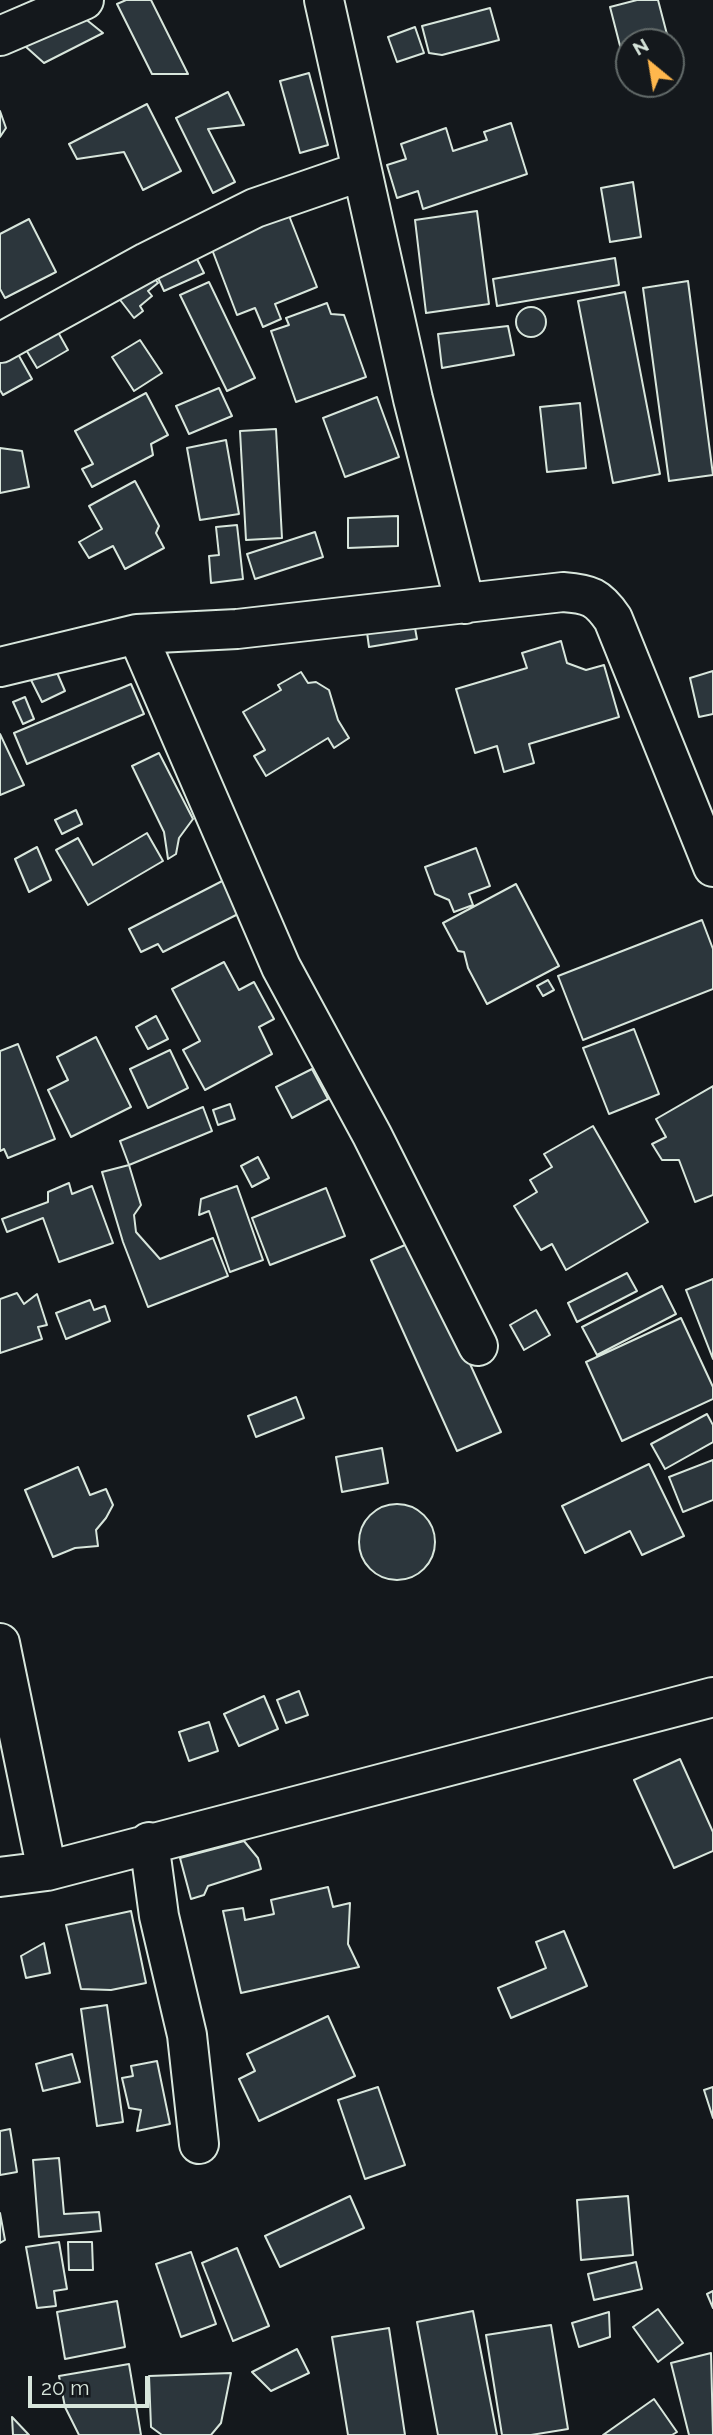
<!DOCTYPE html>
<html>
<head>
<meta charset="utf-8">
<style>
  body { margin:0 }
  #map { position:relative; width:713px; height:2435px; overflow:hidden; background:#14181c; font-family:Raleway,sans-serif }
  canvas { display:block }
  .north { position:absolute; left:615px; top:28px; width:70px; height:70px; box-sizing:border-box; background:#14181c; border:2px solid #626a69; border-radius:50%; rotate:330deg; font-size:19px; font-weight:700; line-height:28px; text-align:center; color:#d8e6dc }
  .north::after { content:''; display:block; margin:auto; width:24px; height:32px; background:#ffb74d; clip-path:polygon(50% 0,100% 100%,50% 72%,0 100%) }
  .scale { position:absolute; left:28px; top:2376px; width:121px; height:32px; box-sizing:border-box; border:4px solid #d8e6dc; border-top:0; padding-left:9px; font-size:21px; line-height:24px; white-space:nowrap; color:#d8e6dc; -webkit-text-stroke:5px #14181c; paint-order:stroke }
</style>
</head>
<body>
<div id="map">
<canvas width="713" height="2435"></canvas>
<div class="north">N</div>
<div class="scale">20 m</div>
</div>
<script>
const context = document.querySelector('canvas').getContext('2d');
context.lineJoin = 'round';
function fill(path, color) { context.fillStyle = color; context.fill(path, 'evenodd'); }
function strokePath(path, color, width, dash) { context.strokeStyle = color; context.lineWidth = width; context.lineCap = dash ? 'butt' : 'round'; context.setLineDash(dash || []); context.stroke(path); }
const building = new Path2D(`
  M126,0H151L188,74H152L117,4Z
  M637,0H658L669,42H629V68L626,69L610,7Z
  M490,8L499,40L442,55L429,53L422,26Z
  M83,17L103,33L44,63L25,46Z
  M415,27L424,53L397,62L388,37Z
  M309,73L328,145L300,153L280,81Z
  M228,92L244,125L208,129L235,182L213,193L176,118Z
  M147,104L181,171L143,190L124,152L77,159L69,144Z
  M0,111L6,128L0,137Z
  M511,123L527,174L423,209L418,191L397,198L387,165L406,159L401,144L446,128L453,151L487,140L484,132Z
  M633,182L641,237L610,242L601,188Z
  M286,208L317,287L275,304L281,319L263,327L255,308L237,315L208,239Z
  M477,211L489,304L426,313L415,220Z
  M29,219L56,272L5,298L0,289V234Z
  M192,249L204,273L164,291L153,267Z
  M615,258L619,285L497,306L493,279Z
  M146,266L158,283L148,291L152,296L140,306L143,311L134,318L114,292Z
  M688,281L713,475L669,481L643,288Z
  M209,282L255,378L227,391L180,295Z
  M625,292L660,474L613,483L578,301Z
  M327,303L331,314L344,315L366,377L296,402L271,331L289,325L286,318Z
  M516 322a15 15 0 1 1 30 0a15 15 0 1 1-30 0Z
  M54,325L68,350L37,368L22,343Z
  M508,326L514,355L442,368L438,334Z
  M140,340L162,373L134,391L112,357Z
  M14,347L32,379L3,395L0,390V355Z
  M219,388L232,416L189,434L176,406Z
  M146,393L168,435L151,444L153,455L92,487L82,469L93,464L75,431Z
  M377,397L399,457L345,477L323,418Z
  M580,403L586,468L547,472L540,407Z
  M276,429L282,538L246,540L240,431Z
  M226,440L239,514L200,520L187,448Z
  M0,448L22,451L29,487L0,493Z
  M135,481L159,526L156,533L164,548L125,569L113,546L89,558L79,542L102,529L89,506Z
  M398,516V546L348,548V518Z
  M237,525L243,579L211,583L209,556L219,555L216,527Z
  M315,532L323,557L255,579L247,554Z
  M413,617L417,639L369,647L366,625Z
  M561,641L567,663L586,670L604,665L619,717L529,744L534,763L504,772L497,746L475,753L456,689L527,668L522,653Z
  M55,668L65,691L42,702L31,680Z
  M713,671V714L699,717L690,678Z
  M301,672L308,683L316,682L329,690L338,720L349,738L334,748L328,738L266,776L254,756L265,750L243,712L281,690L278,685Z
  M131,684L144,714L27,764L14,733Z
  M25,697L34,719L23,724L13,702Z
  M0,734L24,785L0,795Z
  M159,753L193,819L179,838L176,854L168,859L164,832L132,766Z
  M76,810L82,824L62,834L55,820Z
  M147,833L163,861L88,905L56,850L78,838L93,865Z
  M37,847L51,880L29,892L15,859Z
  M476,848L490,886L469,894L473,905L454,912L449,900L435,894L425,867Z
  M230,877L246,910L163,952L158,944L141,952L129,929Z
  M516,884L559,966L487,1004L468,968L464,952L458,951L443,923Z
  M702,920L713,949V989L583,1040L558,976Z
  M224,962L239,990L254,982L274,1019L259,1027L272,1054L205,1090L183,1050L200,1041L172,989Z
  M548,980L554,990L543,996L537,986Z
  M156,1016L168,1039L148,1049L136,1027Z
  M634,1029L659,1094L609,1114L583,1048Z
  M96,1037L131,1107L71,1137L48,1090L68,1080L57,1057Z
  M18,1044L55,1139L8,1158L4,1149L0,1151V1051Z
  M170,1050L188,1088L148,1108L130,1069Z
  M312,1069L328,1099L292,1118L276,1087Z
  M713,1086V1195L695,1202L679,1160H662L652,1144L666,1137L656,1119Z
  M230,1104L235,1119L218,1125L213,1110Z
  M203,1107L212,1131L129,1165L120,1141Z
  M593,1126L648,1222L566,1270L552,1244L541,1250L514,1206L537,1192L530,1180L552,1167L544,1154Z
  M258,1157L269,1178L252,1187L241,1166Z
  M129,1165L141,1205L134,1215L136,1232L160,1259L213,1238L228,1276L148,1307L123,1242L102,1172Z
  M69,1183L72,1194L92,1186L113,1243L59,1262L43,1218L7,1232L2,1219L48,1202V1192Z
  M237,1186L263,1260L230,1272L209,1211L199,1215L201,1199Z
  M326,1188L345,1236L270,1265L252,1218Z
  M414,1241L501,1432L457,1451L371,1260Z
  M627,1273L637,1291L577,1322L568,1303Z
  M713,1279V1359L686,1290Z
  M662,1286L676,1314L597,1355L582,1327Z
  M17,1293L24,1304L37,1294L47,1325L38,1327L42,1339L0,1353V1299Z
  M90,1300L94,1310L105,1306L110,1321L66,1339L56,1313Z
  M536,1310L550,1335L524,1350L510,1325Z
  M681,1318L713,1387V1399L622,1441L586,1362Z
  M296,1397L304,1418L256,1437L248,1416Z
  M707,1414L713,1425V1442L665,1469L651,1444Z
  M382,1448L388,1483L342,1492L336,1457Z
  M713,1460V1500L683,1512L669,1477Z
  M649,1464L684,1536L642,1555L630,1531L585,1553L562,1506Z
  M78,1467L90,1495L106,1489L113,1505L106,1518L96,1530L98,1546L75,1548L53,1557L25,1490Z
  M359 1542a38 38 0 1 1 76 0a38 38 0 1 1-76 0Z
  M299,1691L308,1715L286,1723L277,1700Z
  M264,1696L278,1729L239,1746L224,1714Z
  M209,1722L218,1751L189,1761L179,1732Z
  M680,1759L713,1832V1851L674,1868L634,1780Z
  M244,1841L258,1858L261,1869L208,1886L204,1895L191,1899L180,1858Z
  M328,1887L333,1907L350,1903L348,1944L359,1967L241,1993L223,1911L243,1908L245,1920L274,1914L271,1900Z
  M131,1911L146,1983L111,1990L81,1989L66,1925Z
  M564,1931L587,1986L511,2018L498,1988L546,1968L536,1942Z
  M44,1943L50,1973L26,1978L21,1956Z
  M107,2005L123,2122L97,2126L81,2009Z
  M328,2016L355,2076L259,2121L239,2079L255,2071L247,2054Z
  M72,2054L80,2082L43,2091L36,2064Z
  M157,2061L170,2124L137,2131L141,2110L129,2108L122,2078L133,2076L131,2066Z
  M378,2087L405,2165L365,2179L338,2100Z
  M713,2087V2118L704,2090Z
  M10,2129L17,2172L0,2175V2131Z
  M59,2158L64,2214L99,2212L101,2231L39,2237L33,2160Z
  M350,2196L364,2228L280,2267L265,2236Z
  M628,2196L633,2255L581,2260L577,2200Z
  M0,2213L5,2240L0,2243Z
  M59,2242L67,2289L54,2291L56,2306L37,2308L26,2247Z
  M68,2242H92L93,2270H69Z
  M237,2248L269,2326L233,2341L202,2263Z
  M191,2252L216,2324L181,2337L156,2264Z
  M636,2262L642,2289L594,2300L588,2274Z
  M713,2291V2308L707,2294Z
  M117,2301L125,2347L65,2359L57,2312Z
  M658,2309L683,2343L658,2362L633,2327Z
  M473,2311L497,2435H438L417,2322Z
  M609,2312L610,2337L579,2347L572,2323Z
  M551,2325L568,2429L531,2435H502L486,2335Z
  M389,2328L405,2435H348L332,2337Z
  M297,2349L309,2373L271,2391L252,2372Z
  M711,2353L713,2435H689L671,2363Z
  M129,2364L141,2435H79L65,2407L59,2376Z
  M231,2373L221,2423L211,2435H162L151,2427L149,2376Z
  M654,2399L677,2432L672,2435H603Z
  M12,2417L29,2435H13Z`);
const minor = new Path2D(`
  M324,0L413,399L465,604
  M0,36L84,0
  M0,343L147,262L255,208L362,171
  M137,634L281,967L372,1135L478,1346
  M0,667L137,634L237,629L563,592C590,594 598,597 613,619L713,867
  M0,1643L47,1871
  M149,1842L159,1916L187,2035L199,2144
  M0,1877L47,1871L713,1697`);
fill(building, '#2c363c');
strokePath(building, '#d8e6dc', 2);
strokePath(minor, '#d8e6dc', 42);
strokePath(minor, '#14181c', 38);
</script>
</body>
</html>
